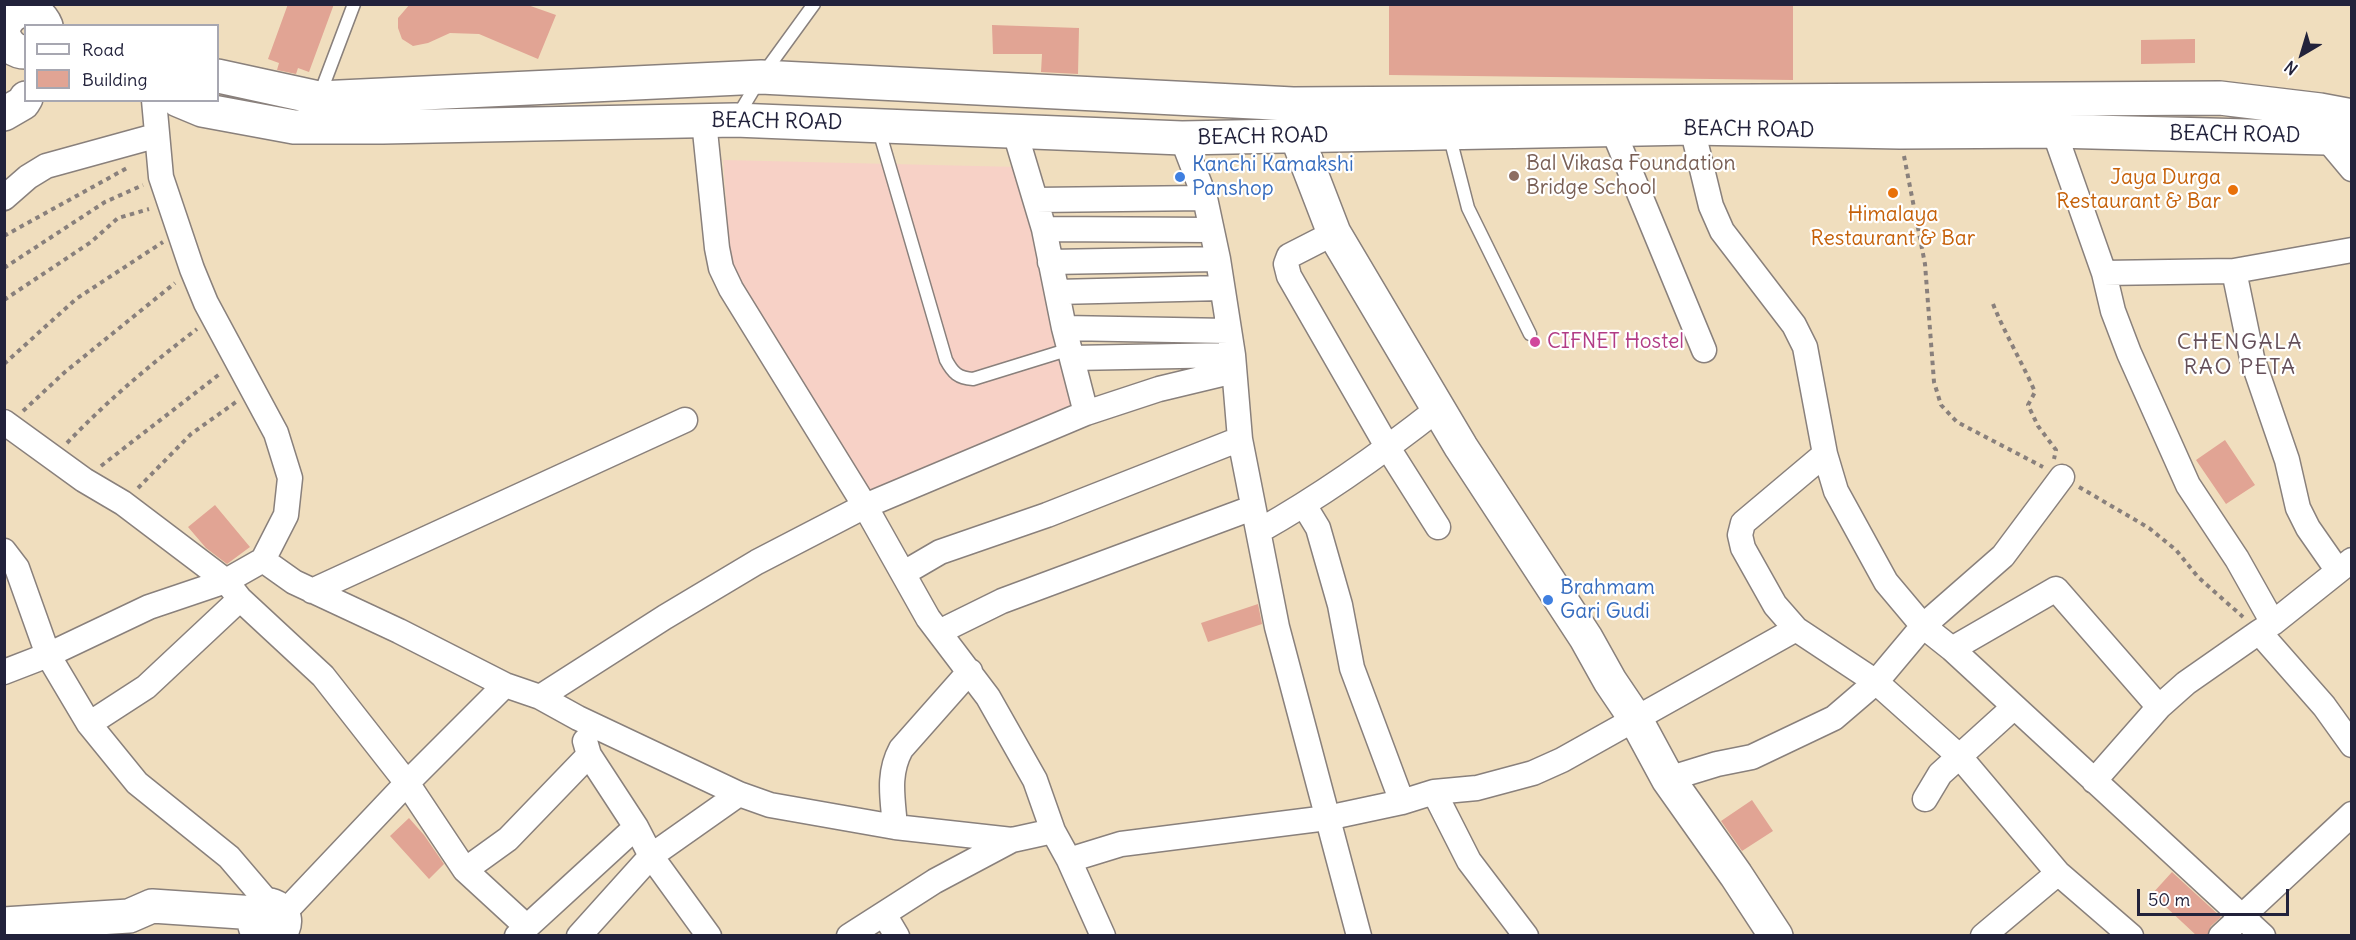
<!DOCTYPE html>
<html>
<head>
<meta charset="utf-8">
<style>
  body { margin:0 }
  #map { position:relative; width:2356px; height:940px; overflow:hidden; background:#f0debe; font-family:Delius,sans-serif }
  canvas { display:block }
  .frame { position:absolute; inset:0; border:6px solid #22223b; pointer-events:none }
  .legend { position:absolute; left:24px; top:24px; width:195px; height:78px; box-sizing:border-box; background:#fff; border:2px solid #a7a7b1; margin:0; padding:8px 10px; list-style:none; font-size:18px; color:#22223b }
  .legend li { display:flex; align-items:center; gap:12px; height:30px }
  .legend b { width:30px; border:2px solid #a7a7b1 }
  .north { position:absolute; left:2272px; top:24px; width:60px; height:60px; -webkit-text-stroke:4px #fff; paint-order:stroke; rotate:218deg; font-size:16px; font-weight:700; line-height:24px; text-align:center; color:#22223b }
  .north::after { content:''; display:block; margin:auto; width:21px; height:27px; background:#22223b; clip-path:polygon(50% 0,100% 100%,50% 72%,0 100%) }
  .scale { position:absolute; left:2137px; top:889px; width:152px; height:27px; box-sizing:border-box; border:3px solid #22223b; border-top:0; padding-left:8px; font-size:18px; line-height:21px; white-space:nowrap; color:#22223b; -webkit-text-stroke:4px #fff; paint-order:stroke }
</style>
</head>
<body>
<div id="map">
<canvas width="2356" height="940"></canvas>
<div class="frame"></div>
<ul class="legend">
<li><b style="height:8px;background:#fff"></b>Road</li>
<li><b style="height:16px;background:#e1a494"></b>Building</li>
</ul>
<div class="north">N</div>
<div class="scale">50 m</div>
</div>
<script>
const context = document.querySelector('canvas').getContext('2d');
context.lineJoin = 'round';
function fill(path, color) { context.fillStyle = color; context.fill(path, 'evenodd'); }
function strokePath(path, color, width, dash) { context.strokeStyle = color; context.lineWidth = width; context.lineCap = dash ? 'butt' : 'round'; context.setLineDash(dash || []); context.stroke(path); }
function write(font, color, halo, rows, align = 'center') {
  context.font = font + ' Delius,sans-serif'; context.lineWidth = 4.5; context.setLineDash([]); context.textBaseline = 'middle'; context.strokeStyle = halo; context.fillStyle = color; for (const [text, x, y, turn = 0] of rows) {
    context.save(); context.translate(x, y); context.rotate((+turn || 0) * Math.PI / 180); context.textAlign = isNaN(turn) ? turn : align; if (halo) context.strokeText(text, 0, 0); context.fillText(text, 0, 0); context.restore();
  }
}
const built = new Path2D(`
  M723,160L1018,167L1073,405L870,493L731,270Z`);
const building = new Path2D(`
  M288,4H334L309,72L298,68L296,74L277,70L279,63L268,59Z
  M410,4H525L556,15L538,59L479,34L450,33L428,43L413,46L402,39L398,28V18Z
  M1389,4L1793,6V80L1389,75Z
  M992,25L1079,28L1078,74L1041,72L1042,54H993Z
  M2195,39V63L2141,64V40Z
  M2225,440L2255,485L2226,504L2196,460Z
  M215,505L250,547L227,564L206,548L188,527Z
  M1258,604L1262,624L1208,642L1201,623Z
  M1752,800L1773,831L1742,851L1721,821Z
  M409,818L424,835L444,864L429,879L390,836Z
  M2172,872L2221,917L2211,926L2207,936H2197L2152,894Z`);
const path = new Path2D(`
  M1904,156L1925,264L1934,382L1941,405L1957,422L2043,467
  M4,236L127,168
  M4,268L105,202L143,185
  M4,300L91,242L118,218L149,209
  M1993,304C2005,334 2022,362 2035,392L2028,405L2038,426L2056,450L2054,459
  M4,364L76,299L163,242
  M23,411L65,372L175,283
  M67,443C107,401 151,364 197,329
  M101,466L221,373
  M2079,487L2149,528L2176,550L2198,577L2243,617
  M138,488L191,434L236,402`);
const lane = new Path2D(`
  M320,94L354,4
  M737,117L761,77L814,4
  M878,127L946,360C953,373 958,378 973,379L1070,349
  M1449,134L1468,208L1530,334`);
const street = new Path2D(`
  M154,100L161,177L192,269L206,303L276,433L290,478L286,515L263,560L294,582L399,631L505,685L540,697L665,617L757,562L865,506L1086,413L1159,389L1234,371
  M704,121L717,248L721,268L731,289L865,506L928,618L988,697L1035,780L1053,831L1069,860
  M1692,128L1711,206L1722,231L1794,325L1805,347L1825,454L1836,491L1886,582L1923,626L1952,649L2263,936
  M1014,129L1044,229L1064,328L1086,413
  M1613,130L1704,350
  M2054,131L2104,273L2113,311L2129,353L2188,485L2237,559L2273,623L2259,632L2324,706L2352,745
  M1182,138L1205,198L1218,259L1233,355L1240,439L1277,627L1359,936
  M2326,138L2352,169
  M4,198L28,177L46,166L155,136
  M1036,200L1205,198
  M1044,229L1211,230
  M1334,233L1289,256L1286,264L1289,276L1388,448L1438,527
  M1050,262L1218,259
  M2234,271L2252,358L2287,460L2298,508L2308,528L2338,571
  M2104,273L2234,271L2352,250
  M1057,292L1221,288
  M1064,328L1228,331
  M1072,358L1233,355
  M4,422L84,480L123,503L226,581L263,560
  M1304,505L1318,528L1340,605L1352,668L1402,802
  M1259,531C1323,495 1382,453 1439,408
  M4,551L17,568L48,655L89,724L137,783L229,857L270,905
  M904,573L940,552L1047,515L1240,439
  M312,591L685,420
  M2273,623L2352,560
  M1796,629L1775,605L1743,548L1740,535L1743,523L1825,454
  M939,632L1002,601L1252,508
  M1952,649L2056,589L2159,707
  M4,672L48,655L149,607L226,581L240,599L323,676L407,783L505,685
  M540,697L578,718L739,794L770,805L895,827L1012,840L1053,831
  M89,724L146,687L240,599
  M585,741L589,755L636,827L651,856L709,936
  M1668,779L1717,764L1752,757L1834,718L1876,682L1923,626L2003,556L2062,477
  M2094,781L2159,707L2186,683L2259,632
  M1434,792L1469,861L1526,936
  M1925,799L1940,774L2014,707
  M895,827C893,799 887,775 901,749L970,671
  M465,870L527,927
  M283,914L407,783L465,870L508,839L589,755
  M884,914L897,936
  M517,936L636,827
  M579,936L651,856L739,794
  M849,936L935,881L1012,840
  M1103,936L1069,860L1121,844L1327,818L1402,802L1434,792L1477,788L1533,773L1562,760L1796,629L1876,682L1960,757L2058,873L2131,936
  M1983,936L2058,873
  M2221,936L2352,814`);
const secondary = new Path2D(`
  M1294,110L1297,137L1334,233L1461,447L1586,638L1610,681L1635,718L1668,779L1736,875L1776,936
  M4,114L23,103L26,98
  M4,924L129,916L152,906L256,913
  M262,936C249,925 252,908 270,905C286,909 290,926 276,936`);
const primary = new Path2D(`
  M4,27C11,6 38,5 46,26
  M4,36C8,46 15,52 26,52
  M218,76L319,98L761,77L1293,104L2220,98L2320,110L2352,116
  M178,100L202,110L294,127H383L735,120L1182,138L1692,128L1900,132L2054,131L2326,138L2352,133`);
const markers = [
  [1514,176,6,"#8d6e63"],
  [1180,177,6,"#3f7fe0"],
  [2233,190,6,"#e8710a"],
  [1893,193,6,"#e8710a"],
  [1535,342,6,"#d1479c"],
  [1548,600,6,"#3f7fe0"]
];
const streetNames = [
  ["BEACH ROAD",777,122,1],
  ["BEACH ROAD",1749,130,1],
  ["BEACH ROAD",2235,135,1],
  ["BEACH ROAD",1263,137,-1]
];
const educationNames = [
  ["Bal Vikasa Foundation",1526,164],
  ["Bridge School",1526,188]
];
const shopNames = [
  ["Kanchi Kamakshi",1192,165],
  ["Panshop",1192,189],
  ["Brahmam",1560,588],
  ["Gari Gudi",1560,612]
];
const foodNames = [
  ["Jaya Durga",2221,178],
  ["Restaurant & Bar",2221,202],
  ["Himalaya",1893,215,"center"],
  ["Restaurant & Bar",1893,239,"center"]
];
const hotelNames = [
  ["CIFNET Hostel",1547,342]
];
const neighbourhoodNames = [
  ["CHENGALA",2240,343],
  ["RAO PETA",2240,368]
];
fill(built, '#f7d1c6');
fill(building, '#e1a494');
strokePath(lane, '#89807c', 15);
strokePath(street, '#89807c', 27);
strokePath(secondary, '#89807c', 36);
strokePath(primary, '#89807c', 36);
strokePath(path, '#89807c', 4, [4.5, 4.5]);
strokePath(lane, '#fff', 12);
strokePath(street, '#fff', 24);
strokePath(secondary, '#fff', 33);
strokePath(primary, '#fff', 33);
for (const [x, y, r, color] of markers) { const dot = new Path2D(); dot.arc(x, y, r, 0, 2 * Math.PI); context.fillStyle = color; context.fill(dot); strokePath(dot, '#fff', 2); }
write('21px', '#22223b', '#fff', streetNames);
write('21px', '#785e54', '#fff', educationNames, 'left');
write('21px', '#366cbe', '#fff', shopNames, 'left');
write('21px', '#c56008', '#fff', foodNames, 'right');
write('21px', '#b23c85', '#fff', hotelNames, 'left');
context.letterSpacing = '1.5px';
write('22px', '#65505a', '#fff', neighbourhoodNames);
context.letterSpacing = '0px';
</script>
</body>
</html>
